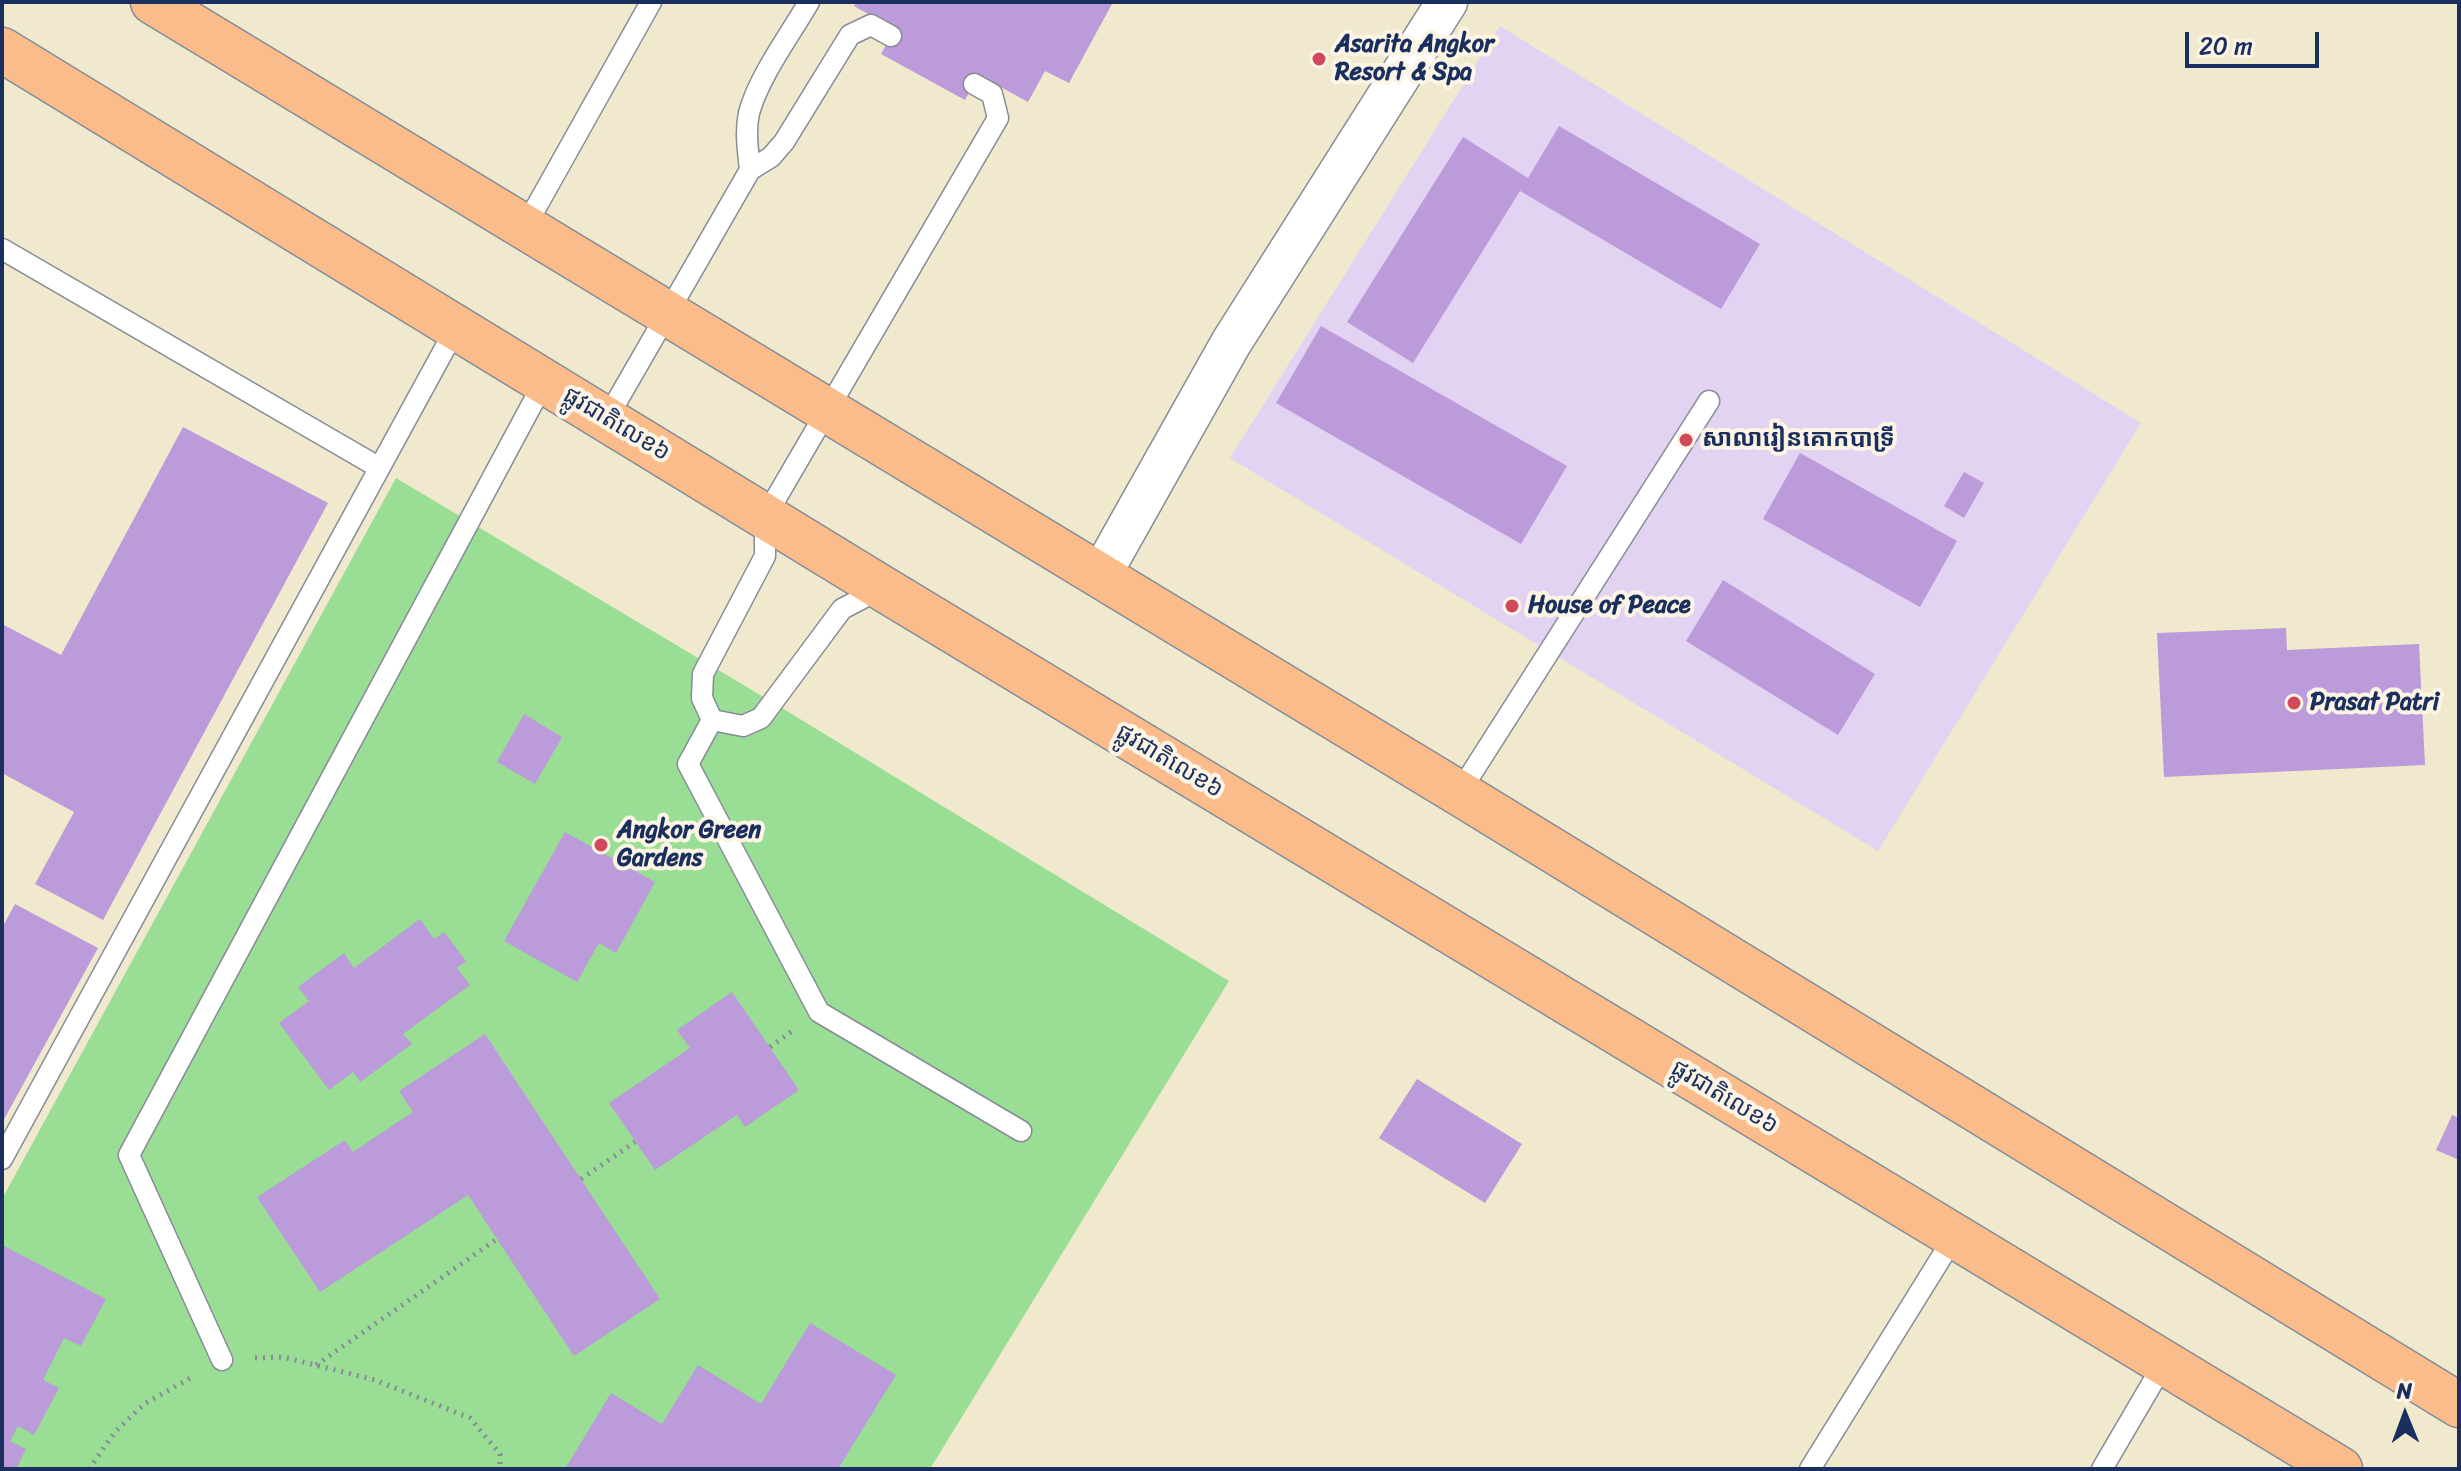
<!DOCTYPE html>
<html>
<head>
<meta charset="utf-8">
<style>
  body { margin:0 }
  #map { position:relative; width:2461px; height:1471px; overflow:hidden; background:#f0e9cd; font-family:Sriracha,sans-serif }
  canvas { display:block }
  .frame { position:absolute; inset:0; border:4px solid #1b2f5e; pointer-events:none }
  .north { position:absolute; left:2365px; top:1375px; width:80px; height:80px; -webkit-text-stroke:6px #fcf5e5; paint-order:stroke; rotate:359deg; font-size:22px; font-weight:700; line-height:32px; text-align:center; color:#1b2f5e }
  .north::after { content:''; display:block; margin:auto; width:28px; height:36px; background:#1b2f5e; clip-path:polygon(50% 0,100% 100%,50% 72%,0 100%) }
  .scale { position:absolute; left:2185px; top:32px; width:134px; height:36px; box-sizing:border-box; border:4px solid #1b2f5e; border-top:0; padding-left:10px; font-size:24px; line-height:28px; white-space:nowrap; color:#1b2f5e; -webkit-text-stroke:6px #fcf5e5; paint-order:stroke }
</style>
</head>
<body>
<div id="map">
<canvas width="2461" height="1471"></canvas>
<div class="frame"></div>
<div class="north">N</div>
<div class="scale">20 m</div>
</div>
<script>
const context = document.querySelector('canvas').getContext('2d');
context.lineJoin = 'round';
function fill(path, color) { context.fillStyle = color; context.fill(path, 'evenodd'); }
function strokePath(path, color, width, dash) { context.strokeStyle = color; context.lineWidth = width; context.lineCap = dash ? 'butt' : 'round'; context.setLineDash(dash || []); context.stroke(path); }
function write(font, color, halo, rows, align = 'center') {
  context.font = font + ' Sriracha,"Noto Sans Khmer",sans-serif'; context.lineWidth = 8; context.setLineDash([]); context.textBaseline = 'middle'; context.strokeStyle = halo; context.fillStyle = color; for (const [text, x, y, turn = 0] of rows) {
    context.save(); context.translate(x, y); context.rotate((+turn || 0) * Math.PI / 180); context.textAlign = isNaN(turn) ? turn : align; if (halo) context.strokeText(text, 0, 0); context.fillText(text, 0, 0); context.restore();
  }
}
const built = new Path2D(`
  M1500,26L2141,423L1878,851L1230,458Z`);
const green = new Path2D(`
  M396,478L782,708L1229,981L930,1469H2V1199Z`);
const building = new Path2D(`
  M857,2H1113L1069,83L1045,71L1028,102L979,75L965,100L881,54L895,29L854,6Z
  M1559,126L1760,244L1721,309L1520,191L1413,363L1347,322L1463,137L1528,178Z
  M1321,326L1567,466L1521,544L1276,403Z
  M183,427L328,503L103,920L35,884L74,812L2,773V624L61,655Z
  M1800,453L1957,541L1920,607L1763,519Z
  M1964,472L1984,483L1964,518L1944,506Z
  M1723,580L1875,674L1838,735L1686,641Z
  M2286,628L2287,650L2419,644L2425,765L2164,777L2157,633Z
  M524,714L562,737L535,784L497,762Z
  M565,832L655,882L616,953L599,943L577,982L504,941Z
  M15,904L98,948L2,1123V928Z
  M420,919L434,939L444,932L466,961L457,968L470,985L403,1034L412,1044L360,1082L353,1072L329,1090L279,1023L309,1001L298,987L344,953L354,968Z
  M732,992L799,1090L745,1127L737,1115L655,1170L609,1103L690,1048L677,1030Z
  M485,1034L660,1299L574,1356L468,1195L320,1292L257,1197L345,1140L353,1152L413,1112L399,1091Z
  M1417,1079L1522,1144L1485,1203L1379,1138Z
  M2452,1115L2459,1118V1160L2436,1150Z
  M2,1245L106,1299L81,1346L64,1338L43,1380L59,1388L34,1435L18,1426L10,1441L26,1449L16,1469H2Z
  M810,1323L896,1375L838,1469H565L611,1393L662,1424L698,1365L761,1404Z`);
const path = new Path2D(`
  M770,1047L792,1031
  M581,1179L635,1142
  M255,1358L283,1357L375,1380L470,1418L500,1454V1469
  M316,1365L497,1239
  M89,1469L115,1432L144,1404L194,1376`);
const service = new Path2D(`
  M750,170C748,151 745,132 749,113C759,76 790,35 809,2
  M525,227L651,2
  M2,249L378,467
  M606,420L750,170L771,157L784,142L850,35L871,25L891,36
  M882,588L842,609L761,718L743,726L712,720L702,698L703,674L765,556V517L998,118L992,94L974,84
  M712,720L688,764L819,1012L1021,1131
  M1459,793L1709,401
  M2,1159L456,328
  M222,1360L129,1155L544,382
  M1810,1469L1954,1237
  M2102,1469L2164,1363`);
const minor = new Path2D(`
  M1100,576L1231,343L1447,2`);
const trunk = new Path2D(`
  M153,2L1459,793L2459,1405
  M2,50L882,588L2340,1469`);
const markers = [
  [1319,59,8,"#d1495b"],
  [1686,440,8,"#d1495b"],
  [1512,606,8,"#d1495b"],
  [2294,703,8,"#d1495b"],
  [601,845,8,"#d1495b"]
];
const poiNames = [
  ["Asarita Angkor",1335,45],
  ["Resort & Spa",1335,73],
  ["សាលារៀនគោកបាទ្រី",1702,440],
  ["House of Peace",1528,606],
  ["Prasat Patri",2310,703],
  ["Angkor Green",617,831],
  ["Gardens",617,859]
];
const streetNames = [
  ["ផ្លូវជាតិលេខ៦",616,425,31],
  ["ផ្លូវជាតិលេខ៦",1169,762,31],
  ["ផ្លូវជាតិលេខ៦",1724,1098,31]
];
fill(built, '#e3d3f2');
fill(green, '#9add95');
fill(building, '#bb9bd9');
strokePath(service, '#868c96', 23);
strokePath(minor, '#868c96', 43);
strokePath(trunk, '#868c96', 47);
strokePath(path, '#868c96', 5, [2, 6]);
strokePath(service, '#fff', 20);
strokePath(minor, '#fff', 40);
strokePath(trunk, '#fabc8b', 44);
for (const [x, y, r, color] of markers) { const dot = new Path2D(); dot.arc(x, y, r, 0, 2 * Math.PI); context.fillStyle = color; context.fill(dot); strokePath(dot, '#fcf5e5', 3); }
write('bold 24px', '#1b2f5e', '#fcf5e5', poiNames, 'left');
write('24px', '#1b2f5e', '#fcf5e5', streetNames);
</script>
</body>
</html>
